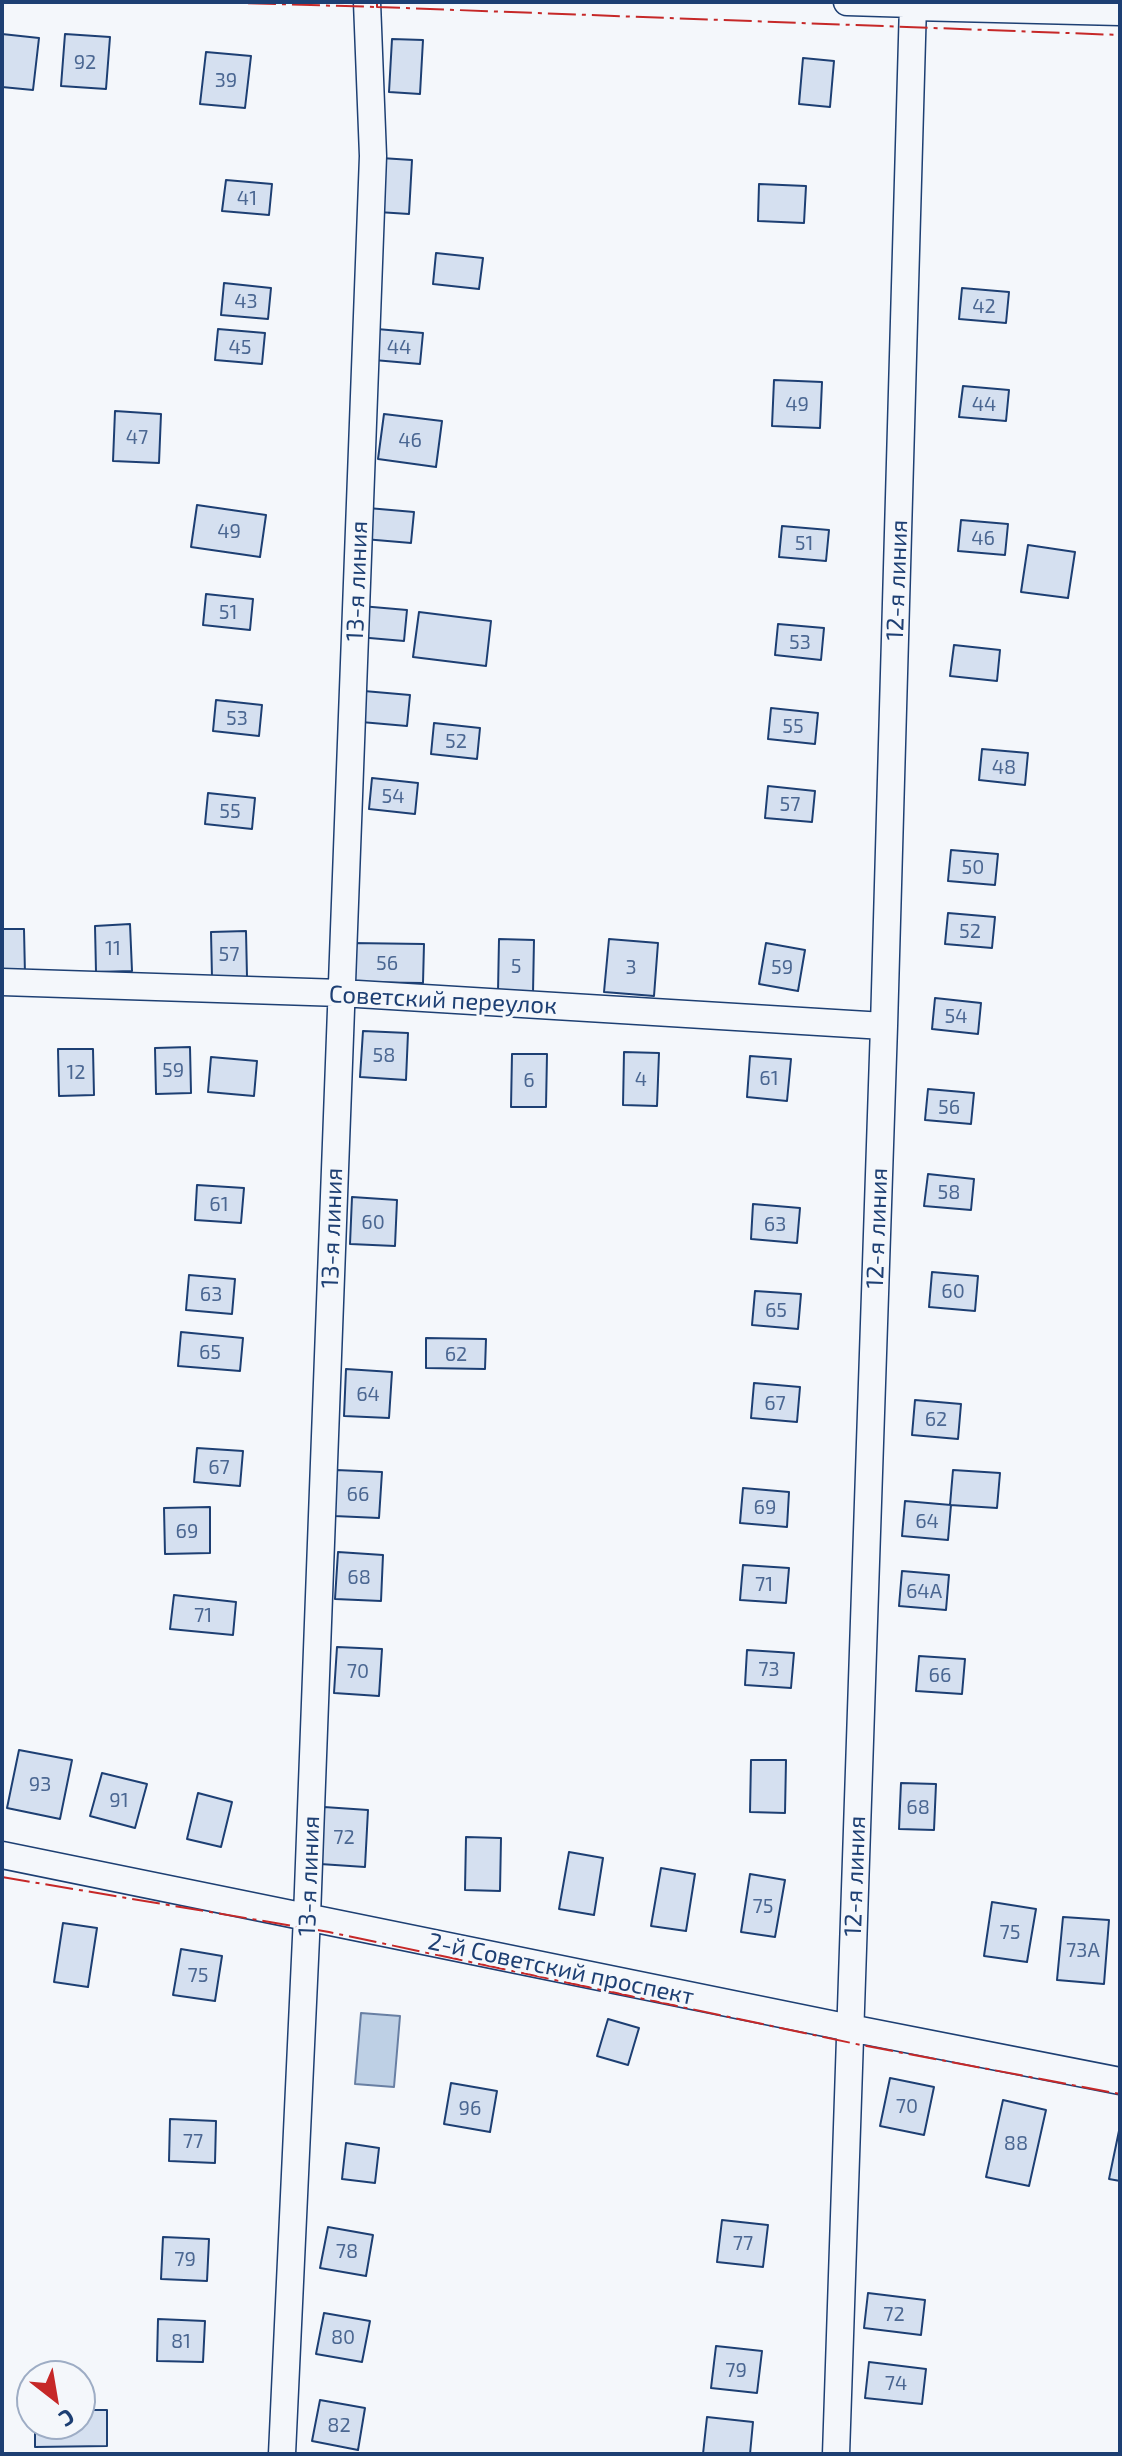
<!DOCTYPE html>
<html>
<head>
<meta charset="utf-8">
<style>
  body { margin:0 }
  #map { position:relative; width:1122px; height:2456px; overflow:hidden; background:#f4f7fb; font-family:"Exo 2",sans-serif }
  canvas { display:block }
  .frame { position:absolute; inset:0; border:4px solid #1d3f73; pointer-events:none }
  .north { position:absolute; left:16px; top:2360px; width:80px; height:80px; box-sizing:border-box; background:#f4f7fb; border:2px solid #9eadc5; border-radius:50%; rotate:149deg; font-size:22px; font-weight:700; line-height:32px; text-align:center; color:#1d3f73 }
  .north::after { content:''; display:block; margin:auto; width:28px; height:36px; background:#c62828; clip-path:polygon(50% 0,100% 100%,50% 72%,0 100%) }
</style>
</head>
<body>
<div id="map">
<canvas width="1122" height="2456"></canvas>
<div class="frame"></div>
<div class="north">С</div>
</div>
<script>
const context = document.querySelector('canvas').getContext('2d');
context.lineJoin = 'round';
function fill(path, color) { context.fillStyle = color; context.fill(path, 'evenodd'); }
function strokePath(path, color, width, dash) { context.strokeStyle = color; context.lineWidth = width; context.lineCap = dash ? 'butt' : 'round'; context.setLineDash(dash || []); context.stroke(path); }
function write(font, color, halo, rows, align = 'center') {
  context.font = font + ' "Exo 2",sans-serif'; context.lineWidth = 6; context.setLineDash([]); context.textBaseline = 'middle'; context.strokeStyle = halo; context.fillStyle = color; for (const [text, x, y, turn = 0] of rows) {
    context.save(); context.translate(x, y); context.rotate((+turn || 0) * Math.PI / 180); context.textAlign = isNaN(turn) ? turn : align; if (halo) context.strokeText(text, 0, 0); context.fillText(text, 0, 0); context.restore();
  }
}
const water = new Path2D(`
  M361,2013L400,2016L394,2087L355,2084Z`);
const building = new Path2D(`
  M2,34L39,38L33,90L2,87Z
  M65,34L110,37L106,89L61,86Z
  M392,39L423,40L420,94L389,92Z
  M206,52L251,56L245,108L200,104Z
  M803,58L834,61L830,107L799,104Z
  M381,158L412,160L409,214L378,212Z
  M226,180L272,184L269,215L222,211Z
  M759,184L806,186L804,223L758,221Z
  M436,253L483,258L479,289L433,284Z
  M224,283L271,288L268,319L221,315Z
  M962,288L1009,292L1006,323L959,319Z
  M218,329L265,333L262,364L215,360Z
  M377,329L423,333L420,364L374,360Z
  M774,380L822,382L820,428L772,426Z
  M963,386L1009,390L1006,421L959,417Z
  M115,411L161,414L159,463L113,461Z
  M384,414L442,421L436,467L378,459Z
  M197,505L266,515L260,557L191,547Z
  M368,508L414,512L411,543L364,539Z
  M961,520L1008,524L1005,555L958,551Z
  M782,526L829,530L826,561L779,557Z
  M1028,545L1075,552L1068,598L1021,592Z
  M206,594L253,599L250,630L203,625Z
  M361,606L407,610L404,641L358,637Z
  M419,612L491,621L486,666L413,657Z
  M778,624L824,628L821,660L775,655Z
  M954,645L1000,650L997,681L950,676Z
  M364,691L410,695L407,726L361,722Z
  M216,700L262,705L259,736L213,731Z
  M771,708L818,713L815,744L768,739Z
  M434,723L480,728L477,759L431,754Z
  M982,749L1028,753L1025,785L979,780Z
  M372,778L418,783L415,814L369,809Z
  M768,786L815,791L812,822L765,818Z
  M208,793L255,798L252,829L205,824Z
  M951,850L998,854L995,885L948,881Z
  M948,913L995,917L992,948L945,944Z
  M130,924L132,971L96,972L95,926Z
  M2,929H24L25,975L2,976Z
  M246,931L247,977L212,978L211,932Z
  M499,939L534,940L533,993L498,992Z
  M609,939L658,943L654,996L604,992Z
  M351,943L424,944L423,983L350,982Z
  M766,943L805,950L798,991L759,984Z
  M935,998L981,1003L978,1034L932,1029Z
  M363,1031L408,1033L406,1080L360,1077Z
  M190,1047L191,1093L156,1094L155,1048Z
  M58,1049H93L94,1095L59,1096Z
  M624,1052L659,1053L657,1106L623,1105Z
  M512,1054H547L546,1107H511Z
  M750,1056L791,1059L787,1101L747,1097Z
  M211,1057L257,1061L254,1096L208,1092Z
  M928,1089L974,1093L971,1124L925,1120Z
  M928,1174L974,1179L971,1210L924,1206Z
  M197,1185L244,1188L241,1223L195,1220Z
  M352,1197L397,1200L395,1246L350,1244Z
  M753,1204L800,1208L797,1243L751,1239Z
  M932,1272L978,1276L975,1311L929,1307Z
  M189,1275L235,1279L232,1314L186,1310Z
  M755,1291L801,1294L798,1329L752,1325Z
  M181,1332L243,1338L240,1371L178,1366Z
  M426,1338L486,1339L485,1369L426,1368Z
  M346,1369L392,1372L389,1418L344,1416Z
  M754,1383L800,1387L797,1422L751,1418Z
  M915,1400L961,1404L958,1439L912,1435Z
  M197,1448L243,1451L240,1486L194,1482Z
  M336,1470L382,1472L379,1518L334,1516Z
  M953,1470L1000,1473L997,1508L950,1505Z
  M743,1488L789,1492L787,1527L740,1523Z
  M905,1501L951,1505L948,1540L902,1536Z
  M210,1507V1553L165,1554L164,1508Z
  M338,1552L383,1555L381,1601L335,1599Z
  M743,1565L789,1568L786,1603L740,1600Z
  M902,1571L949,1575L946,1610L899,1606Z
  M174,1595L236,1602L233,1635L170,1629Z
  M337,1647L382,1649L379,1696L334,1693Z
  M747,1650L794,1653L791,1688L745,1685Z
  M919,1656L965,1659L962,1694L916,1691Z
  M19,1750L72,1760L60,1819L7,1808Z
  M751,1760H786L785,1813L750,1812Z
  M102,1773L147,1784L135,1828L90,1816Z
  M901,1783L936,1784L934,1830L899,1829Z
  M198,1793L232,1802L221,1847L187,1839Z
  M324,1807L368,1810L365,1867L320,1864Z
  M466,1837L501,1838L500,1891L465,1890Z
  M569,1852L603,1858L594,1915L559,1909Z
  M661,1868L695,1874L686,1931L651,1926Z
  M750,1874L785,1880L775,1937L741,1932Z
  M992,1902L1036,1909L1027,1962L984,1956Z
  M1063,1917L1109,1920L1104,1984L1057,1980Z
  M63,1923L97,1928L88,1987L54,1982Z
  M181,1949L222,1956L215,2001L173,1995Z
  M608,2019L639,2028L628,2065L597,2056Z
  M890,2078L934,2087L924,2135L880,2126Z
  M451,2083L497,2091L490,2132L444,2124Z
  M1003,2100L1046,2110L1029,2186L986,2177Z
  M170,2119L216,2121L215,2163L169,2161Z
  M1120,2126V2181L1109,2179Z
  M346,2143L379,2148L375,2183L342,2179Z
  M722,2220L768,2225L763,2267L717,2262Z
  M328,2227L373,2235L366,2276L320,2268Z
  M163,2237L209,2239L207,2281L161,2279Z
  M868,2293L925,2300L921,2335L864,2328Z
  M324,2313L370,2321L362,2362L316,2354Z
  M158,2319L205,2321L203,2362L157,2361Z
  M716,2346L762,2351L757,2393L711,2388Z
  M869,2362L926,2369L922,2404L865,2398Z
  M320,2400L365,2408L358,2450L312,2441Z
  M80,2410H107V2446L35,2447V2424H80Z
  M707,2417L753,2422L750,2454H703Z`);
const minor = new Path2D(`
  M2,982L341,993L884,1026
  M2,1855L850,2028L1120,2081
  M282,2454L307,1916L373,156L367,2
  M836,2454L884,1026L913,4L847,2`);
const tertiary = new Path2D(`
  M913,2V4L1120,9`);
const power = new Path2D(`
  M204,2L377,7
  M377,2V7L1120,35
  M2,1877L329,1932L861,2045L1120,2094`);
const numberNames = [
  ["92",85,62],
  ["39",226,80],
  ["41",247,198],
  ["43",246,301],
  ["42",984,306],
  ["45",240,347],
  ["44",399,347],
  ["49",797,404],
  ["44",984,404],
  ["47",137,437],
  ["46",410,440],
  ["49",229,531],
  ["46",983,538],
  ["51",804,543],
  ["51",228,612],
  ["53",800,642],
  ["53",237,718],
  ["55",793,726],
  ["52",456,741],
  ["48",1004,767],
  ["54",393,796],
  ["57",790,804],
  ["55",230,811],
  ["50",973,867],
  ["52",970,931],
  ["11",113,948],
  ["57",229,954],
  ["56",387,963],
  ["5",516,966],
  ["3",631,967],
  ["59",782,967],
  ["54",956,1016],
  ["58",384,1055],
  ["59",173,1070],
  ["12",76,1072],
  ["61",769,1078],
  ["4",641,1079],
  ["6",529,1080],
  ["56",949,1107],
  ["58",949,1192],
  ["61",219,1204],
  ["60",373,1222],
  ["63",775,1224],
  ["60",953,1291],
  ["63",211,1294],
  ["65",776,1310],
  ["65",210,1352],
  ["62",456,1354],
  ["64",368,1394],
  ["67",775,1403],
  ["62",936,1419],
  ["67",219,1467],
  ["66",358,1494],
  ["69",765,1507],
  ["64",927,1521],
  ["69",187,1531],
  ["68",359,1577],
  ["71",764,1584],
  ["64А",924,1591],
  ["71",203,1615],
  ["73",769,1669],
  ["70",358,1671],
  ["66",940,1675],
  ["93",40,1784],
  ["91",119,1800],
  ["68",918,1807],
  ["72",344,1837],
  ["75",763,1906],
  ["75",1010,1932],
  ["73А",1083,1950],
  ["75",198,1975],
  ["70",907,2106],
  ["96",470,2108],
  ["77",193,2141],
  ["88",1016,2143],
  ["77",743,2243],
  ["78",347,2251],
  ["79",185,2259],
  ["72",894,2314],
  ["80",343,2337],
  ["81",181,2341],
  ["79",736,2370],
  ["74",896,2383],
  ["82",339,2425]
];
const streetNames = [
  ["12-я линия",897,580,-88],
  ["13-я линия",357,581,-88],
  ["Советский переулок",443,1000,3],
  ["13-я линия",332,1228,-88],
  ["12-я линия",877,1228,-88],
  ["13-я линия",309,1876,-88],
  ["12-я линия",855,1876,-88],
  ["2-й Советский проспект",561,1969,12]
];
fill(water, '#bed0e5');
strokePath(water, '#687fa3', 2);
fill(building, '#d5e0f0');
strokePath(building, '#1d3f73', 2);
strokePath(minor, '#1d3f73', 29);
strokePath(tertiary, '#1d3f73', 35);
strokePath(minor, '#f4f7fb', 26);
strokePath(tertiary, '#f4f7fb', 32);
strokePath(power, '#c62828', 2, [28, 6, 4, 6]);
write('20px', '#4b6792', null, numberNames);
write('24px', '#1d3f73', '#f4f7fb', streetNames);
</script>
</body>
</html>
